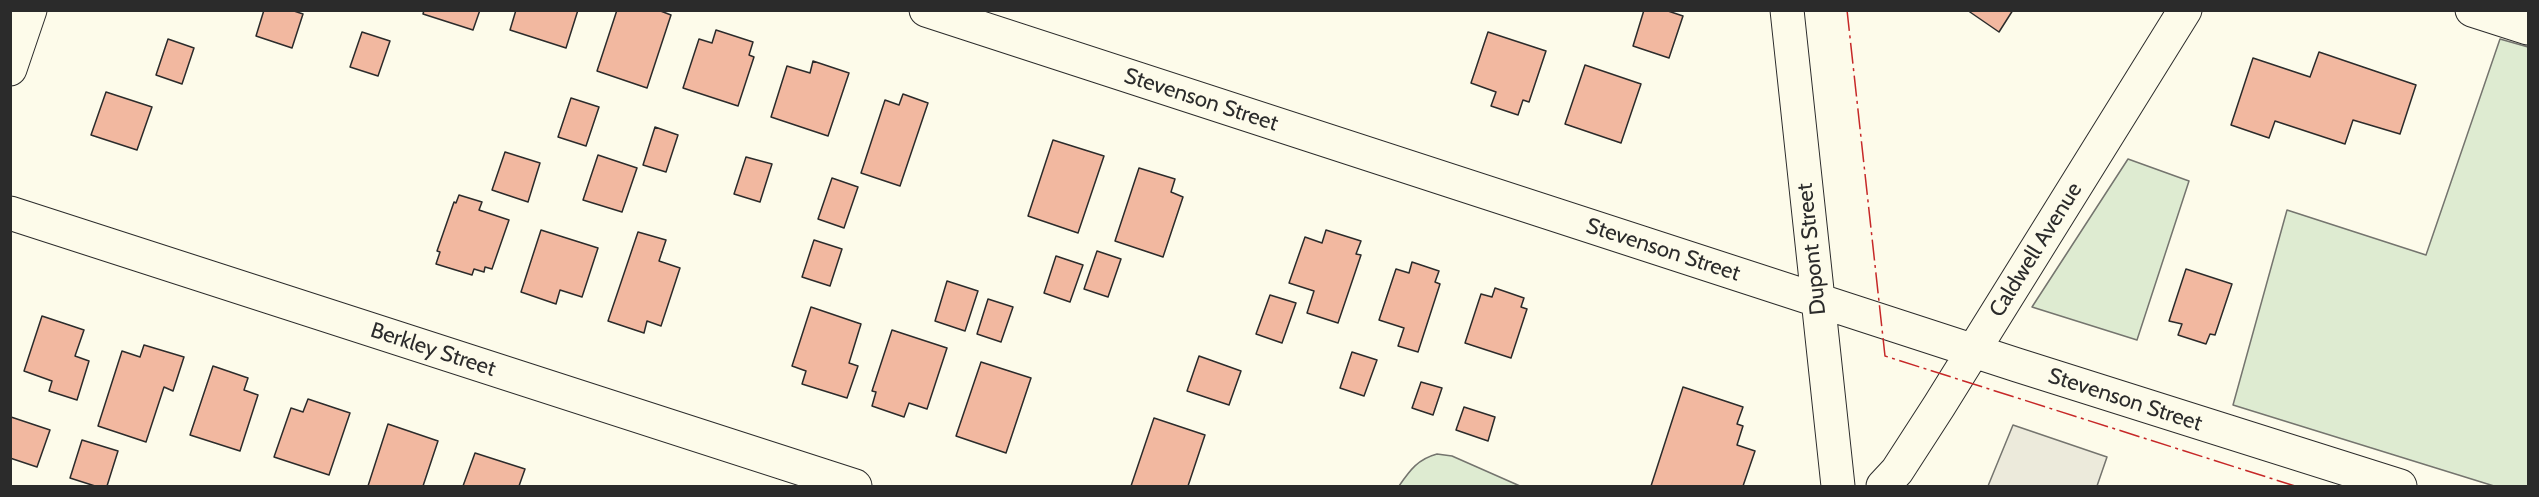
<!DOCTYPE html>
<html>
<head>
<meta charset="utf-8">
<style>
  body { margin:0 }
  #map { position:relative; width:2539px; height:497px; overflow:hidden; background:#fdfbea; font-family:Cabin,sans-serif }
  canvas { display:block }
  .frame { position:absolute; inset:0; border:12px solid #2b2b2b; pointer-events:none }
</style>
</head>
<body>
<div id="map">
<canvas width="2539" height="497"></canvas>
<div class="frame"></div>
</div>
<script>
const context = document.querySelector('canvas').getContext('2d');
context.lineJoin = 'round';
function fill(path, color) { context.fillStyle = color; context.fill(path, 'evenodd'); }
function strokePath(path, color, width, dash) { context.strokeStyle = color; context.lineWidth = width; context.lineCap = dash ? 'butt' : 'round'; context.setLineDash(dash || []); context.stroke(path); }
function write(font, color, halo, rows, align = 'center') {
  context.font = font + ' Cabin,sans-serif'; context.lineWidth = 4.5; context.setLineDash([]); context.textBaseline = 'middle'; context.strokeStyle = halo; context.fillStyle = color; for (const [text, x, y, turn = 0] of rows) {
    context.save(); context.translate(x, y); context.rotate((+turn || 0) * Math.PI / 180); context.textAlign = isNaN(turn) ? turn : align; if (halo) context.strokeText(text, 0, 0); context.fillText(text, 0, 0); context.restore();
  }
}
const green = new Path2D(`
  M2500,39L2528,47V486H2494L2233,405L2287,210L2426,255Z
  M2128,159L2189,181L2137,340L2032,307Z
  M1437,454L1452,456L1520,486H1399C1410,470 1418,459 1437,454Z`);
const parking = new Path2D(`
  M2013,425L2107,457L2097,486H1988Z`);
const building = new Path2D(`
  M264,10H291L303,14L292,48L256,36Z
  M424,10H480L473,30L423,14Z
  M516,10H578L566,48L510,30Z
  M617,10H658L671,15L647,88L597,71Z
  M1644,10H1665L1683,16L1669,58L1633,46Z
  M1967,10H2013L1999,32Z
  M716,30L753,42L749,55L754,57L738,106L683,88L699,39L712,43Z
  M362,32L390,41L378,76L350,67Z
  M1488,32L1546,51L1529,102L1523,100L1518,115L1491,106L1496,92L1471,83Z
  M168,39L194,48L182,84L156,75Z
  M2319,52L2416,85L2400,134L2353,120L2345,144L2275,121L2269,138L2231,125L2253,58L2310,77Z
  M813,61L849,73L828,136L771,117L787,66L810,73Z
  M1585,65L1641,84L1621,143L1565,124Z
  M106,92L152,107L137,150L91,135Z
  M903,94L928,103L900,186L861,173L885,100L899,105Z
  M571,98L599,107L586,146L558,137Z
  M655,127L678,135L666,172L643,165Z
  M1053,140L1104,156L1078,233L1028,216Z
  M505,152L540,163L528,202L492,190Z
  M598,155L637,168L622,212L583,200Z
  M746,157L772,164L760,202L734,194Z
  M1139,168L1175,179L1171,192L1183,197L1163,257L1115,241Z
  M832,178L858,187L844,228L818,219Z
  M459,195L482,202L479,210L509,220L492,269L485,267L484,272L474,269L472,275L436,264L440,252L437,251L454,202L456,203Z
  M541,230L598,248L582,297L560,290L556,304L521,292Z
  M1326,230L1361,241L1356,254L1361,255L1338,323L1307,313L1314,291L1289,283L1305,237L1322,243Z
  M638,232L666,240L659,261L680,268L661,326L647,321L644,333L608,321Z
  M814,240L842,249L830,286L802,277Z
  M1097,251L1121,259L1108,297L1084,289Z
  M1056,256L1083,265L1070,302L1044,293Z
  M1412,262L1439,271L1435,282L1440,284L1418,352L1398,346L1404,328L1379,320L1396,269L1409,273Z
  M2186,269L2232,284L2215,335L2210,334L2206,344L2178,335L2182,324L2169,321Z
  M947,281L978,291L965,331L935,321Z
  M1495,288L1524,298L1521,307L1527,309L1511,358L1465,343L1481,294L1492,297Z
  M1270,295L1296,303L1282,343L1256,334Z
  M988,299L1013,307L1001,342L977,334Z
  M811,307L861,324L849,363L858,366L847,398L802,384L806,371L792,366Z
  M42,316L84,330L75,356L89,361L77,400L49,391L52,381L24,371Z
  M892,330L947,348L927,409L909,403L904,417L872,406L876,392L872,391Z
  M144,345L184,357L173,391L164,387L146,442L98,426L122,351L140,357Z
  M1352,352L1377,360L1364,396L1340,388Z
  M1199,356L1241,371L1229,405L1187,391Z
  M981,362L1031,378L1006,453L956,436Z
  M213,366L248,378L244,390L258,395L240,451L190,435Z
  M1421,382L1442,388L1433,415L1412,408Z
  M1683,387L1743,407L1737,424L1743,426L1737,445L1755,451L1743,486H1651Z
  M308,399L350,413L329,475L274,457L291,408L303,412Z
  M1464,407L1495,417L1488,441L1456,430Z
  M11,417L50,430L37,467L10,458Z
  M1154,418L1205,435L1188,486H1131Z
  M388,424L438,441L423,486H368Z
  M82,440L118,451L107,486H95L70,478Z
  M475,453L525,469L519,486H463Z`);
const minor = new Path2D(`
  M926,10L2017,365L2400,486
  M1787,10L1838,486
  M2472,10L2528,28
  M10,69L30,10
  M10,213L855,486
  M1883,486L1897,471L1939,406L2185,10`);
const power = new Path2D(`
  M1847,10L1885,356L2295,486`);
const streetNames = [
  ["Stevenson Street",1201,100,18],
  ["Dupont Street",1812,249,-96],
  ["Stevenson Street",1663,250,18],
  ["Caldwell Avenue",2036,250,-58],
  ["Berkley Street",433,350,18],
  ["Stevenson Street",2125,400,18]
];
fill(green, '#deebd1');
strokePath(green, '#74746e', 1.5);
fill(parking, '#eceadb');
strokePath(parking, '#74746e', 1.5);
fill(building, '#f2b8a0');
strokePath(building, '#2b2b2b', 1.5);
strokePath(minor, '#2b2b2b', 35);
strokePath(minor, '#fdfbea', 33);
strokePath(power, '#c62828', 1.5, [21, 4.5, 3, 4.5]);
write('22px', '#2b2b2b', '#fdfbea', streetNames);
</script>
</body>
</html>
